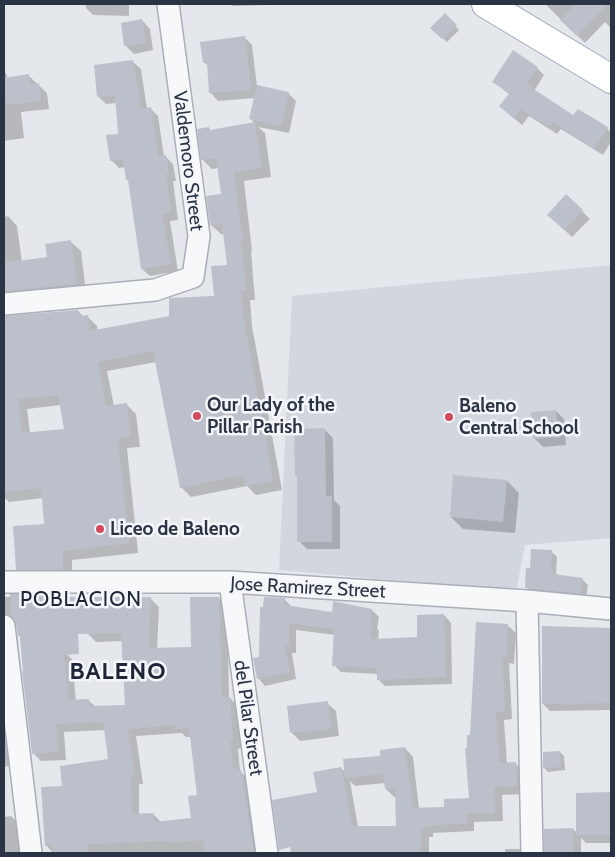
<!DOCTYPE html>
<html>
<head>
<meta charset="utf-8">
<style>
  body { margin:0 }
  #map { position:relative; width:615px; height:857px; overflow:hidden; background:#e4e7ec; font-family:Cabin,sans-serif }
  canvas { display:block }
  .frame { position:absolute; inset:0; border:5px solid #2b3445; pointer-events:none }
</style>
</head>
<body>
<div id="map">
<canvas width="615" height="857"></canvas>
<div class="frame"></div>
</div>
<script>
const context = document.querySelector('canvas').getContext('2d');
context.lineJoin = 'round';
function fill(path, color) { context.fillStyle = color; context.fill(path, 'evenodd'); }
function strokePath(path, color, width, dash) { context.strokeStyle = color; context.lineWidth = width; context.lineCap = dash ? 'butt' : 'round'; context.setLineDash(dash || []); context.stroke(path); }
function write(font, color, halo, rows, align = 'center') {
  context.font = font + ' Cabin,sans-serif'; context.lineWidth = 5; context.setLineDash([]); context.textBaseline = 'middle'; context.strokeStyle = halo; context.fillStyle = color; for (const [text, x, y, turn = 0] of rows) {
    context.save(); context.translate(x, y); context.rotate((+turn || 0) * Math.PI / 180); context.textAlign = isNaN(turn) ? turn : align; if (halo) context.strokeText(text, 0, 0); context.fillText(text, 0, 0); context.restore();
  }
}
const built = new Path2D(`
  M611,265V538L525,545L516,591L279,570L292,296Z`);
const shadow = new Path2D(`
  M86,4H129V16L93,15L86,8Z
  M231,4H269V5L233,6Z
  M545,4H611V28L605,22L585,43Z
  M445,15L459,30L447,42L432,28Z
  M142,20L150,29L153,50L134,54L126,46Z
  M244,37L252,45L257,86L288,93L296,101L289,133L258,127L265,133L271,177L244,181L252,251H251L255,300H250L252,326L282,490L256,495L247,486L191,497L181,487L156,362L107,371L114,406L126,404L136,414L140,447L127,448L138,553L72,560V579H27L18,569L46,525L43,498L9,502L4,497V317L78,311L83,316H87L97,326L98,331L170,317L215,297L229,266L225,234H221L211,225L223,195L219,168L212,169L203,160L209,129L211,131L255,124L251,119L255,98L218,101L210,92L208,66L204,62ZM61,405L65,430L30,433L27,409Z
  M133,62L141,69L147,109H151L158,116L164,157H166L173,164L176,181H173L178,220L170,221L178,271L150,276L142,269L129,182L127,180L125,167L119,168L111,160L120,135L117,103L106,104L99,97Z
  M537,68L544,75L534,91L574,117L607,128L611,133V142L603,155L561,129L557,134L529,116L522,125L508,113L510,95L493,81Z
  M4,71L7,75V78L29,76L47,93L49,109L21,112L24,138L4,141Z
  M582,211L590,219L572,237L557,223Z
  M8,216L17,226L22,262L48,258L71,242L81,251L86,293L4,307V217Z
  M556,411L564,419L566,445L543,447L535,439Z
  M325,430L333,438L334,500L340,506V549H307L299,541V479L296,476Z
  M507,481L519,493L515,533L463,529L451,517Z
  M551,551L557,557L556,573L559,576L582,579L588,585L586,599L532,594L527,588L531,569Z
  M64,596L67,599H151L159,607L157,649L192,648L219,598L227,606L229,697L238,706L241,748L238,749L240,771L249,780L261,853H53L46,845L63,787L109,760L105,730L64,732L66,760L41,761L33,753L22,657L63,651L72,659L76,701L88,700L96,707H126L123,641L96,642L88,634L12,621L4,626V597ZM182,733L186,737H191L198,796L193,819L161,822L153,814L139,815V784H143L136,736Z
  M284,599L292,607L333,613L372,610L379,617L377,629L379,631L378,640L419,638L444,615L451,623L452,684L385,686L378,679V674L341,672L334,665L335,635L296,630V653H292L296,679L265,686L258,678L261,658Z
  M507,625L516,633L514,664L509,663L512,719L504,720L507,764L515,763L524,772L525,794L502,795L503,821L474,822V831L433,833V837H429V853H304L300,834L318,793L341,768L346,773L405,748L413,757L419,809L445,808L470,799L471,736ZM350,781L355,786L385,783L386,789L394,797H397L398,827H358Z
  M543,627L611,630V710L550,711L543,704Z
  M4,670L15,765L4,767Z
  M327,703L336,711L339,736L300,741L292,733L289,707Z
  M560,752L564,756L565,770L548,772L544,768Z
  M611,793V843H586L581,838V853H546L545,830L573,829L577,833V794Z
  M11,816L20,825L24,853H4V817Z
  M505,849H519L523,853H505Z`);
const building = new Path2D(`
  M577,4H608L577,36L560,20Z
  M445,13L457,25L442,39L430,28Z
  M142,19L146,43L124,46L121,23Z
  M245,36L251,90L209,93L207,62L203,63L200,42Z
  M513,50L538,67L526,84L573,115L578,109L608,127L594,149L553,122L549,127L521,109L513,118L499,106L510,93L492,82Z
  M133,60L141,109L151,107L158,157L166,155L169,173L166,174L171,213L162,214L171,264L141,269L128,180H126L123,159L110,161L106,135L118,134L115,95L97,97L94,65Z
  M29,74L30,85L39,83L41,101L6,105L4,78Z
  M257,85L289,92L281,126L249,119Z
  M255,122L262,168L234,172L243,241H241L246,290L241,291L243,315L273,481L245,486L243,475L180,488L153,351L98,362L106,406L127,403L131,437L118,439L129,543L63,551V570H16L13,526L44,524L41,488L4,492V316L78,310L79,316L88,315L90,331L169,316V298L214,296L211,266L227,265L222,224L210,225L206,196L221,194L216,158L201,160L197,129L209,127L210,130ZM58,395L64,429L22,433L18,399Z
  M566,194L583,210L564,230L547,215Z
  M71,240L77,284L4,291V263L47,257L45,244Z
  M556,410L559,437L533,439L531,412Z
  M325,428L326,496H332V542H297V476H295L294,429Z
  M453,475L507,480L503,522L450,517Z
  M531,549L552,550L551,569H554L553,574L583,578L581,594L525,588L526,568H530Z
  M10,594H64L65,597H151L149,648L191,647L190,597H219L222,697H230L233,740L230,741L233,768H236L237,771L241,770L254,853H205L203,840L168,843V841L88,844L89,853H52V845L45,846L41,787L62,786L60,766L108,759L103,722L56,724L58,752L32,754L22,671H23L20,636H18L16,624L11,616ZM121,633L125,705L89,706V699L69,700L64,655L79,654L78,634ZM176,725V729L189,728L197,795L188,796L191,818L154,822V813L132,814L131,776H135L128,729Z
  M264,597L285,598L284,605L332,612L333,601L372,609L370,623H372L371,639L417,637V615L444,614L446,677L377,680V668L332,666L334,629L289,623V646H285L290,672L257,679L253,658L259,657L260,607H263Z
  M476,622L508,624L506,656H502L505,711L496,712L499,763L516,762L517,786L494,787L495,813L466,814L467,823L425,826V829H421V853H291L290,847L279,850L272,800L317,792L313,772L341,767L352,826H396L395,788L385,789L383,774L345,778L343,759L380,756V750L405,747L413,808L444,807V799L469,798L465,748H467V735H470Z
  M542,626L611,628V703L542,704Z
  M328,701L331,729L290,733L287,706Z
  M560,751L561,767L543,768V752Z
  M611,792V835H576V793Z
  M573,828L574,853H544V829Z`);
const minor = new Path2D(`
  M4,304L155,290L193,277L199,236L168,4
  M4,582H230L527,601L611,609
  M230,582L267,853
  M527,601L532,853
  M4,626L31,853`);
const primary = new Path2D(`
  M486,4L611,79`);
const markers = [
  [197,416,5,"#d1495b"],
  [449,417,5,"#d1495b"],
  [100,529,5,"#d1495b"]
];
const streetNames = [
  ["Valdemoro Street",188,161,83],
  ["Jose Ramirez Street",308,588,3],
  ["del Pilar Street",248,718,82]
];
const poiNames = [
  ["Our Lady of the",207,405],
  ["Pillar Parish",207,427],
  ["Baleno",459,406],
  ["Central School",459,428],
  ["Liceo de Baleno",110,529]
];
const quarterNames = [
  ["POBLACION",81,600]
];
const districtNames = [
  ["BALENO",118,672]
];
fill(built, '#d2d6de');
fill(shadow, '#0003');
fill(building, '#bbc0ca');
strokePath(minor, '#a9aeb7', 24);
strokePath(primary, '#a3abb8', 30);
strokePath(minor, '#f7f8fa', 21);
strokePath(primary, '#fff', 28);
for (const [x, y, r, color] of markers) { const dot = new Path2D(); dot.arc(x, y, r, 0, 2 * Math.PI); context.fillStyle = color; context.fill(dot); strokePath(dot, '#f4f6f9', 2); }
write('19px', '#2b3445', '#f4f6f9', streetNames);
write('bold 19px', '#2b3445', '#f4f6f9', poiNames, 'left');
context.letterSpacing = '1px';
write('21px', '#1d2536', '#f4f6f9', quarterNames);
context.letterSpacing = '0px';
context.letterSpacing = '1px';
write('bold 24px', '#1d2536', '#f4f6f9', districtNames);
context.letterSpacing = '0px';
</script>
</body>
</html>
